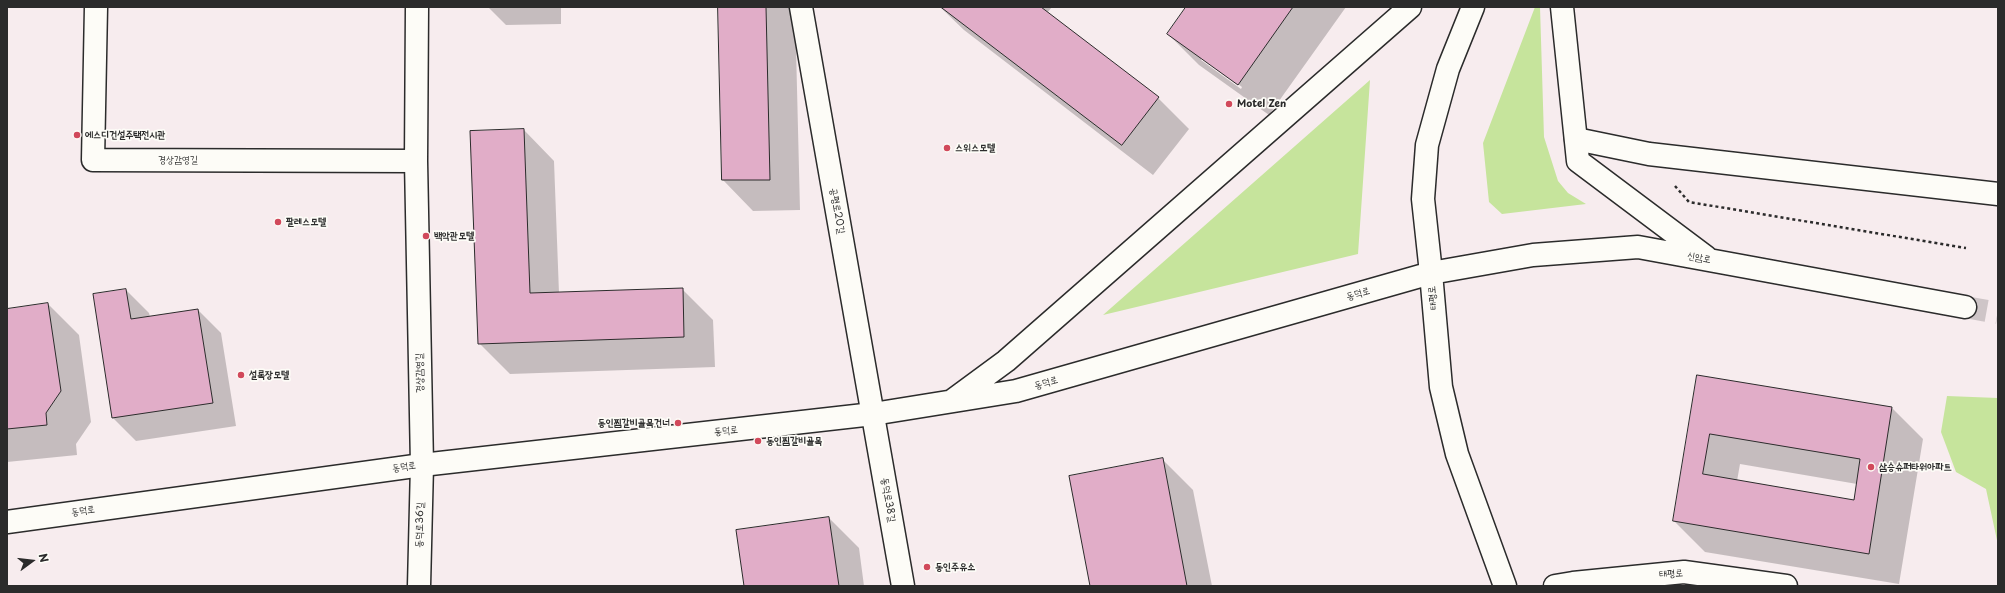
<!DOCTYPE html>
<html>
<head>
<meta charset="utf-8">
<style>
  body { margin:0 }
  #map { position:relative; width:2005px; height:593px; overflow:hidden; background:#f7ecee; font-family:"Playpen Sans",sans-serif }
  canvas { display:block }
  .frame { position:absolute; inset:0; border:8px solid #2b2b2b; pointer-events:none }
  .north { position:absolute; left:12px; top:541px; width:40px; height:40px; -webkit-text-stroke:3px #fdfcf7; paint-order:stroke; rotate:75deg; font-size:11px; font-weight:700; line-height:16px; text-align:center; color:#2b2b2b }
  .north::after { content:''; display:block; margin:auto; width:14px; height:18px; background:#2b2b2b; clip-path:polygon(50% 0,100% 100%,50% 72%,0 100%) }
</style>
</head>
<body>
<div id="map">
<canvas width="2005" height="593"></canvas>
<div class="frame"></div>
<div class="north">N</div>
</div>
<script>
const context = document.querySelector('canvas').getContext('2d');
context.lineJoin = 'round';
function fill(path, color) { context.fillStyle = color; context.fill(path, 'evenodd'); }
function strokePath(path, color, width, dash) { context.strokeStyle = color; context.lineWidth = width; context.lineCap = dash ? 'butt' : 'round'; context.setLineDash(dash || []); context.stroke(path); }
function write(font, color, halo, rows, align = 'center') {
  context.font = font + ' "Playpen Sans","Poor Story",sans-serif'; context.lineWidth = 3.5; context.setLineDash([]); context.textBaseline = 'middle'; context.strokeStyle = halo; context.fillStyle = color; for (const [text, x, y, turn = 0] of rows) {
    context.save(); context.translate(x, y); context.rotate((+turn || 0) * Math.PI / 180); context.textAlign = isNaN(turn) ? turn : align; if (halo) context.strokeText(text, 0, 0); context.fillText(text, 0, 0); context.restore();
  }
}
const green = new Path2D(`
  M1535,7H1540L1544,137L1558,181L1568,193L1586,204L1502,214L1489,202L1483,143Z
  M1370,80L1358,254L1103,315Z
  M1947,396L1998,398V545L1986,489L1956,472L1941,432Z`);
const shadow = new Path2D(`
  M488,7H561V24L506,25Z
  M719,7H795L800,210L753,211L723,180Z
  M940,7H1052L1047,13L1158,98L1189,129L1153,175L964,30Z
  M1187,7H1346L1269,115L1199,65L1168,34ZM1201,58L1242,87L1241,89L1201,60Z
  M524,130L554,161L559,293L682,289L713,320L715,367L510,374L479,343Z
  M126,290L149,313L150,317L198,310L221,333L236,426L136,441L113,418Z
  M48,304L79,335L91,422L76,444L77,455L7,462V310Z
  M1697,376L1892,408L1923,439L1899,584L1705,552L1674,521ZM1740,464L1857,484L1854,501L1737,481Z
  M1163,460L1193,490L1212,586H1091Z
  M829,518L859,548L864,586H745Z`);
const building = new Path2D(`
  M718,7H766L770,180H722Z
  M941,7H1041L1159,97L1122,145Z
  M1186,7H1293L1238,85L1167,34Z
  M524,129L530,293L683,288L684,337L478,344L470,131Z
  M126,289L131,319L198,309L213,403L112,418L93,294Z
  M48,303L61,391L46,413L47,425L7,429V309Z
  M1697,375L1892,407L1869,554L1673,521ZM1710,434L1860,459L1854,500L1703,474Z
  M1163,458L1187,586H1090L1069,476Z
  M829,517L839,586H744L736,530Z`);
const majorTunnel = new Path2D(`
  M1965,307L1998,313`);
const path = new Path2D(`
  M1675,186L1689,202L1966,248`);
const minor = new Path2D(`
  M96,7L93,160L416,161
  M417,7L416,161L422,465L419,586
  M801,7L903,586
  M1576,139L1649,154L1998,194
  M1555,586L1573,583L1684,572L1786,586`);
const major = new Path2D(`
  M1473,7L1448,69L1427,145L1423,199L1431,273L1441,387L1457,454L1505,586
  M1562,7L1578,161L1706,257
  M953,400L1006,361L1410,7
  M7,522L422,465L873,414L1016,391L1431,273L1533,255L1638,247L1965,307`);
const markers = [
  [1229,104,4,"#d1495b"],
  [77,135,4,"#d1495b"],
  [947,148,4,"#d1495b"],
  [278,222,4,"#d1495b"],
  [426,236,4,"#d1495b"],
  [241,375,4,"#d1495b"],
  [678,423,4,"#d1495b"],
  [758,441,4,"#d1495b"],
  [1871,467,4,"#d1495b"],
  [927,567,4,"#d1495b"]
];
const poiNames = [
  ["Motel Zen",1237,104],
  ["에스디건설주택전시관",85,135],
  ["스위스모텔",955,148],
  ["팔레스모텔",286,222],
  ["백악관모텔",434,236],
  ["설록장모텔",249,375],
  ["동인찜갈비골목건너",670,423,"right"],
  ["동인찜갈비골목",766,441],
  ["삼승슈퍼타워아파트",1879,467],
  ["동인주유소",935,567]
];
const streetNames = [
  ["경상감영길",178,160],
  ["공평로20길",837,211,80],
  ["신암로",1699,258,10],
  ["동덕로",1358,294,-16],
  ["태평로",1433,298,-95],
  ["경상감영길",420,373,-91],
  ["동덕로",1046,383,-16],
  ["동덕로",726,431,-6],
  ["동덕로",404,467,-8],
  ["동덕로38길",888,500,80],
  ["동덕로",83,511,-8],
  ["동덕로36길",420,525,-88],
  ["태평로",1671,574,-4]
];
fill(green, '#c6e49c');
fill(shadow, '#0003');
fill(building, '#e1adc8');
strokePath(building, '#2b2b2b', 1);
strokePath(majorTunnel, '#cec5c7', 22, [22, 11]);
strokePath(minor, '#2b2b2b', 25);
strokePath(major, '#2b2b2b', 25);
strokePath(path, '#2b2b2b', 2.5, [3, 3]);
strokePath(minor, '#fdfcf7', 22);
strokePath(major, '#fdfcf7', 22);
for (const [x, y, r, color] of markers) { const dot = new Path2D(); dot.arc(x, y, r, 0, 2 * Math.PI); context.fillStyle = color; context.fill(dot); strokePath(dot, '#fdfcf7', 1.5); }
write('bold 10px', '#2b2b2b', '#fdfcf7', poiNames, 'left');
write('10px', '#2b2b2b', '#fdfcf7', streetNames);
</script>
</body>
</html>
